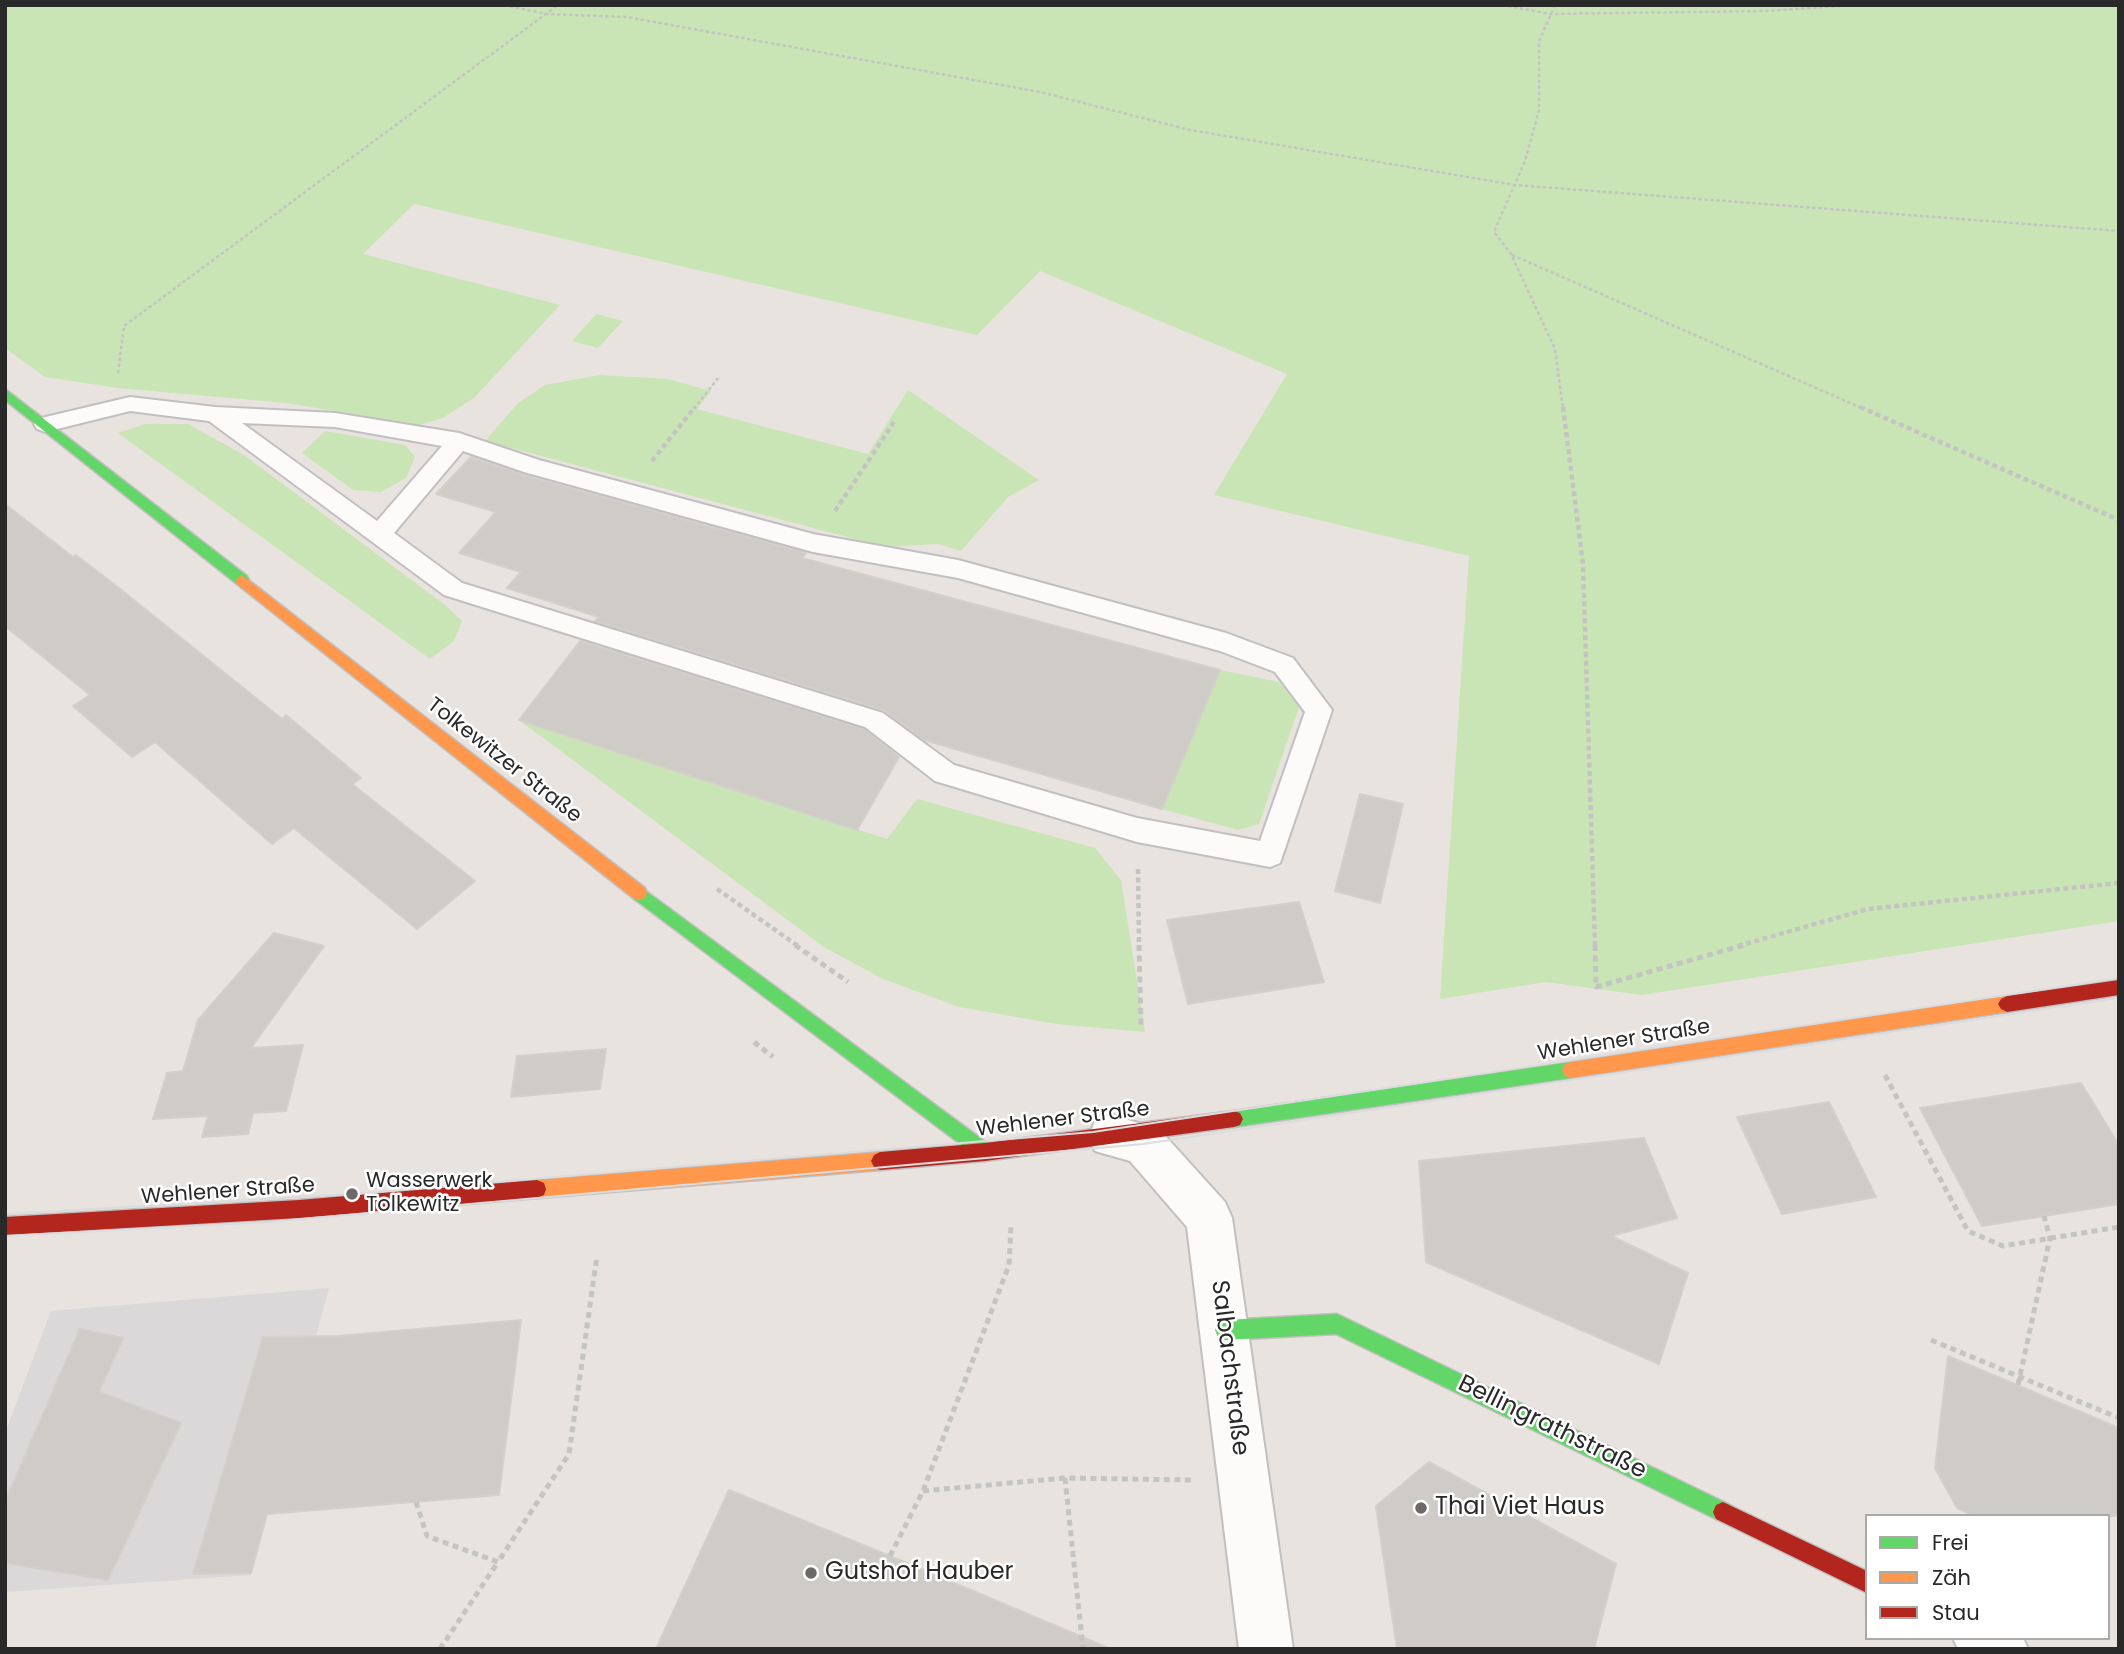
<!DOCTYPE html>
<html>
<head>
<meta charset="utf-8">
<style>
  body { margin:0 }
  #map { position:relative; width:2124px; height:1654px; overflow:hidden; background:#e8e3de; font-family:Poppins,sans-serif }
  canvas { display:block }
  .frame { position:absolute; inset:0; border:7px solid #292929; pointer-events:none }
  .legend { position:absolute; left:1865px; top:1514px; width:245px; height:126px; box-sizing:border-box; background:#fff; border:2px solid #a9a9a9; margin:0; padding:9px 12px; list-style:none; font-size:21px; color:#292929 }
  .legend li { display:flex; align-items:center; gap:14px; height:35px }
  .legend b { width:35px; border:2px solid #a9a9a9 }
</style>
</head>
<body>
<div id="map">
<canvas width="2124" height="1654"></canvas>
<div class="frame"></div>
<ul class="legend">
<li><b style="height:9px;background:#63d668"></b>Frei</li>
<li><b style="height:9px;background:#ff974d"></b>Zäh</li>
<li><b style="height:9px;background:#b3261e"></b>Stau</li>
</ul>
</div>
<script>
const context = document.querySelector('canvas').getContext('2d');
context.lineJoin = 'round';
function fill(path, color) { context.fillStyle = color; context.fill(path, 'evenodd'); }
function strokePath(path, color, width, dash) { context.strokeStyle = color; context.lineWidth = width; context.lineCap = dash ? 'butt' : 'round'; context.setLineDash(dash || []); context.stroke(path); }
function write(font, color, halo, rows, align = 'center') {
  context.font = font + ' Poppins,sans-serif'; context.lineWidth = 5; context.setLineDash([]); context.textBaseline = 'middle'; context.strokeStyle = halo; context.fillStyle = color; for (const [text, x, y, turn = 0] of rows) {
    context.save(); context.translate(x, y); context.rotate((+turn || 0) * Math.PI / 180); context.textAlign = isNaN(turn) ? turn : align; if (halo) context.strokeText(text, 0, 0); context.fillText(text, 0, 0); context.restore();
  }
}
const industrial = new Path2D(`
  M329,1288L251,1575L5,1592V1433L51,1311Z`);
const green = new Path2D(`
  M5,5H2119V921L1642,995L1546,982L1440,999L1469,556L1214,495L1287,374L1040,271L977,335L414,204L363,254L560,305L475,397L443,418L420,425L286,403L118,388L45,377L5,348Z
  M596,314L623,321L598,348L572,341Z
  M600,375L668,379L711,391L697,409L868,454L908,390L1039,480L1008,497L961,551L938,544L885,547L485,441L518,403L545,385Z
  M145,424H188L244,455L445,605L462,621L454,641L430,659L118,433Z
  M325,431L405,445L415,457L406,478L381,492L353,490L302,453Z
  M1220,670L1279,682L1299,707L1259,824L1238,830L1162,809Z
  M519,720L887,839L917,799L1095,848L1121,880L1145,1032L1056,1024L959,1007L883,979L824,947Z`);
const building = new Path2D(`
  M471,457L523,475L806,553L802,558L1220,670L1162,809L924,740L884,710L595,621L599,617L507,588L521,572L459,553L496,512L436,494Z
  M5,504L73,557L76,555L119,588L282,719L286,715L361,778L352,784L475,881L417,929L294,828L272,844L155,742L132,757L73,706L90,695L5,626Z
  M580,641L864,729L899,757L857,830L519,720Z
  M1360,794L1403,804L1380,903L1335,891Z
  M1299,902L1324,982L1188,1004L1167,920Z
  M274,933L324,946L251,1048L303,1045L286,1111L253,1113L248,1134L202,1137L208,1116L153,1119L167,1073L183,1071L198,1020Z
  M606,1049L600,1089L511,1097L517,1056Z
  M2081,1083L2119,1145V1204L1982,1226L1920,1108Z
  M1829,1102L1876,1197L1782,1214L1737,1117Z
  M1644,1138L1677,1218L1611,1236L1688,1273L1659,1364L1426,1262L1419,1161Z
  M521,1320L499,1495L267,1514L251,1573L193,1574L263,1337L338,1336Z
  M80,1329L123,1338L99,1392L181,1423L108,1580L5,1563V1502Z
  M1948,1356L2119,1428V1516H1974L1957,1508L1935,1468Z
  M1429,1462L1616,1564L1594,1649H1397L1376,1506Z
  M729,1490L890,1556L1111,1649H656Z`);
const pathFar2 = new Path2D(`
  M504,5L547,14L627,17L1040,92L1190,130L1515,185L2119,231
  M1502,5L1550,14L1766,11L1855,5
  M1555,5L1539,41V110L1525,161L1494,232L1511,254L1555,349L1563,409
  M1512,255L1864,409
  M118,373L124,326L558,5
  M694,409L718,378`);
const pathFar1 = new Path2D(`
  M1563,407L1583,564L1595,946
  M1860,407L2119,520
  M652,461L695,407
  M835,511L894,422
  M1138,869L1139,946
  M717,889L798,946
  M1738,946L1868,909L2119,883`);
const path = new Path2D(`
  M795,945L848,982
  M1139,945L1141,1025
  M1595,945L1596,987L1744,945
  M754,1042L773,1057
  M1885,1075L1968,1231L2003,1246L2119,1227
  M1931,1340L2119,1418
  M2018,1385L2050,1238L2044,1216
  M1065,1478L1083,1649
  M923,1491L1065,1478L1191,1480
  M416,1502L427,1536L498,1562L569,1454L597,1256
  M890,1556L923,1491L1009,1265L1011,1226
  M440,1649L498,1562`);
const lane = new Path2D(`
  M130,397L215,407L335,413L459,433L539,460L813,534L958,560L1226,633L1293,658L1332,710L1280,863L1270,867L1137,842L945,784L935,781L865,727L444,595L209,421L130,411L45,432L37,429L34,424L37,419ZM242,423L335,427L442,446L377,521ZM463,451L524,472L813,552L958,578L1220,651L1275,672L1305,712L1260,841L1137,818L954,765L883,713L462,583L394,533Z`);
const street = new Path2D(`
  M1111,1115L1159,1129L1225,1202L1232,1218L1293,1649H1239L1187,1227L1130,1161L1095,1151L1089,1136L1095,1121Z
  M1953,1638H2023L2028,1649H1958Z`);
const fast = new Path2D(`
  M5,389L247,576L249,580L247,584H237L5,400Z
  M639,886L991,1146L994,1152L991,1158L985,1161L979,1158L633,898L631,893L633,888Z
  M1571,1062L1577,1064L1580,1070L1577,1076L1571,1078L1234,1127L1228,1125L1225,1119L1228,1113L1234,1111Z
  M1337,1314L1730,1505L1733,1512L1730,1519L1723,1522L1716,1519L1336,1334L1225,1340L1218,1337L1215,1330L1218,1323L1225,1320Z`);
const slow = new Path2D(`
  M242,575L645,888L647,893L645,898L639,900L633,898L237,584L235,580Z
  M2007,996L2013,999L2016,1004L2013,1009L2007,1012L1571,1078L1565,1076L1562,1070L1565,1064L1571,1062Z
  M880,1152L886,1155L889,1161L886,1167L880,1170L537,1198L530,1195L528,1189L530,1183L537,1180Z`);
const jam = new Path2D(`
  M2119,980V995L2007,1012L2001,1009L1998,1004L2001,999L2007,996Z
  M1234,1111L1240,1113L1243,1119L1240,1125L1234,1127L985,1161L880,1170L874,1167L871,1161L874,1155L880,1152L985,1143Z
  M537,1180L544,1183L546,1189L544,1195L537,1198L299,1218L5,1235V1217L299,1200Z
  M1723,1502L1867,1571V1593L1716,1519L1713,1512L1716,1505Z`);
const tram = new Path2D(`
  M5,1214L352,1194L1093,1132L2119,978
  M5,1236L268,1222L1143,1144L2119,998`);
const markers = [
  [352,1194,7,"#6c6a68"],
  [1421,1508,7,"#6c6a68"],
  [811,1573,7,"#6c6a68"]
];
const streetNames = [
  ["Tolkewitzer Straße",504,761,38],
  ["Wehlener Straße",1624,1041,-9],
  ["Wehlener Straße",1063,1120,-7],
  ["Wehlener Straße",228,1192,-4]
];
const poiNames = [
  ["Wasserwerk",366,1182],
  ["Tolkewitz",366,1206]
];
const nearStreetnames = [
  ["Salbachstraße",1229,1368,83],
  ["Bellingrathstraße",1552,1428,26]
];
const nearPoinames = [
  ["Thai Viet Haus",1435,1508],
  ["Gutshof Hauber",825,1573]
];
fill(industrial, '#dbd8da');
fill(green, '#c9e5b5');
fill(building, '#cfccc8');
strokePath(building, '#d3cfca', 2);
strokePath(lane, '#c1bfc0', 4);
strokePath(street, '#c1bfc0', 4);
strokePath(fast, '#c1bfc0', 3);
strokePath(slow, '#c1bfc0', 3);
strokePath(jam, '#c1bfc0', 3);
strokePath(pathFar2, '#c4c4c3', 2.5, [3.5, 2.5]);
strokePath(pathFar1, '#c4c4c3', 4.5, [5, 3.5]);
strokePath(path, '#c4c4c3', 5, [6, 4.5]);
fill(lane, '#fcfbfa');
fill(street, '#fcfbfa');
fill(fast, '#63d668');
fill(slow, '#ff974d');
fill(jam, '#b3261e');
strokePath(tram, '#dcdcde', 2);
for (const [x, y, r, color] of markers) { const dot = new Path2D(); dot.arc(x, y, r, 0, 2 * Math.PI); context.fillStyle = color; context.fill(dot); strokePath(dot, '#fff', 2.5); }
write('21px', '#292929', '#fff', streetNames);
write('21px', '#292929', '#fff', poiNames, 'left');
write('24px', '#292929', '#fff', nearStreetnames);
write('24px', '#292929', '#fff', nearPoinames, 'left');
</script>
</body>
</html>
